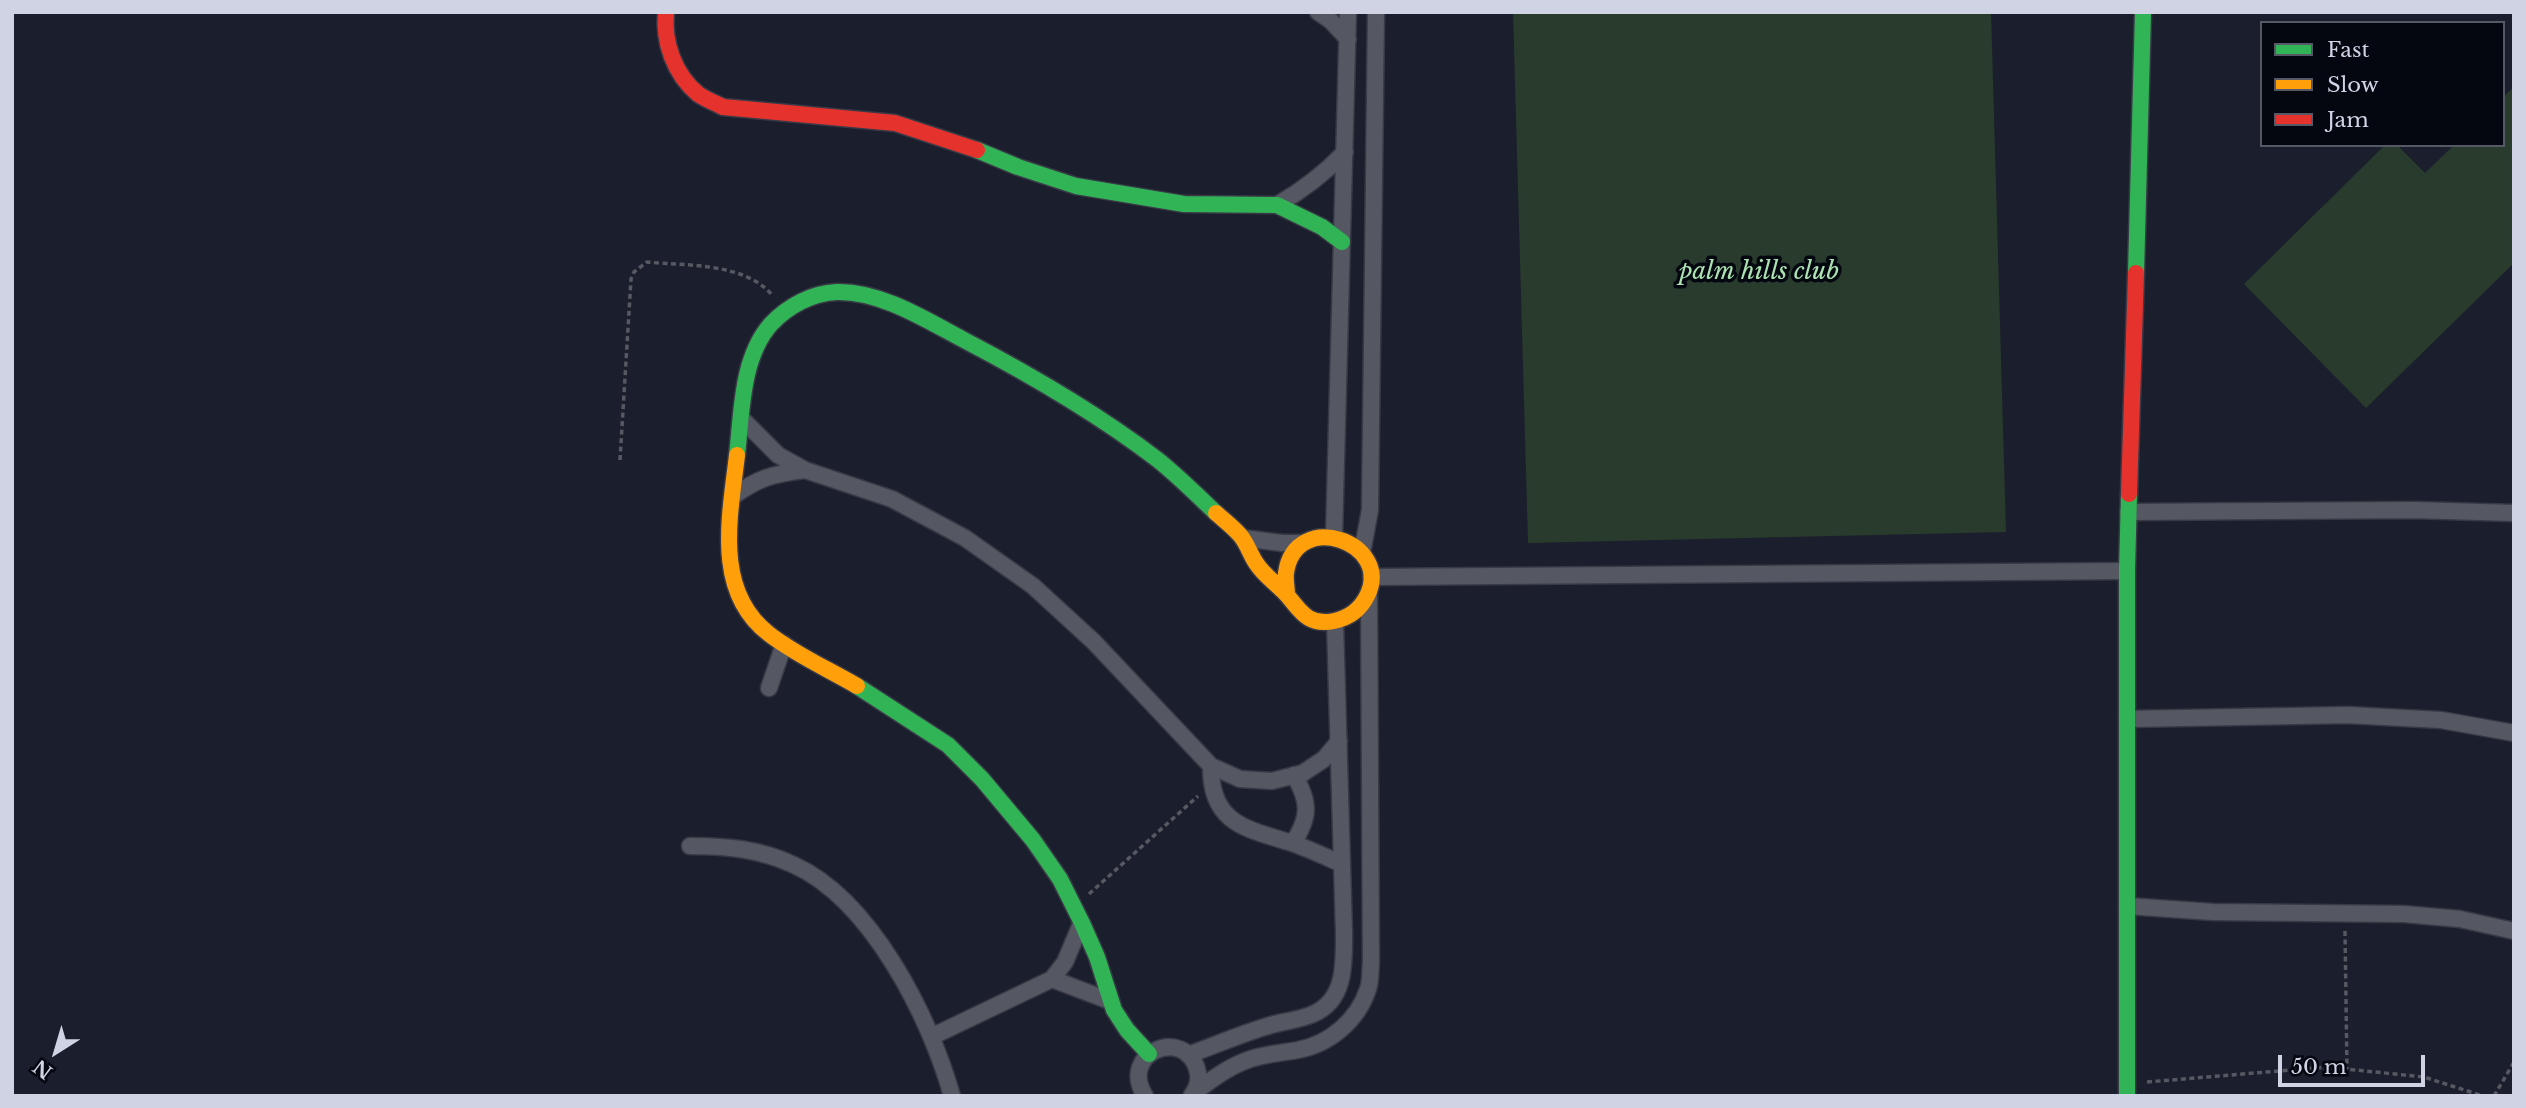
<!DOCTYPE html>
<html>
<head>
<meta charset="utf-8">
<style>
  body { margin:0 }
  #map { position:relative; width:2526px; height:1108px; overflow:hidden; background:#1b1e2c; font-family:"Libre Baskerville",serif }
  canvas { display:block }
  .frame { position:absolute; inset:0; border:14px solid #cfd3e4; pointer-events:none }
  .legend { position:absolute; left:2260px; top:21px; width:245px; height:126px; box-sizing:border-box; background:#040610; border:2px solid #555865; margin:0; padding:9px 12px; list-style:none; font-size:21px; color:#cfd3e4 }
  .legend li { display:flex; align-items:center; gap:14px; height:35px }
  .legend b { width:35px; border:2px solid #555865 }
  .north { position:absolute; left:21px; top:1017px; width:70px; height:70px; -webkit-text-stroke:5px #040610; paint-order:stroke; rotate:217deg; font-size:19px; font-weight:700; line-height:28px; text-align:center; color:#cfd3e4 }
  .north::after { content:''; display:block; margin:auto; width:24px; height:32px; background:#cfd3e4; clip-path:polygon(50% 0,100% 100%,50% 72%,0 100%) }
  .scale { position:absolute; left:2278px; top:1055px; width:147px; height:32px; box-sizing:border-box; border:4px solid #cfd3e4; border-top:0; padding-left:9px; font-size:21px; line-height:24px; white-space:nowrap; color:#cfd3e4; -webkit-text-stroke:5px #040610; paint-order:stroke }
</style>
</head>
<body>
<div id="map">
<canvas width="2526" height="1108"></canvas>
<div class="frame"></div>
<ul class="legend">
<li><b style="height:9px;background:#30b455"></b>Fast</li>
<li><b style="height:9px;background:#ff9f0a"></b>Slow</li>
<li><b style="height:9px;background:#e5322d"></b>Jam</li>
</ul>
<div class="north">N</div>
<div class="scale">50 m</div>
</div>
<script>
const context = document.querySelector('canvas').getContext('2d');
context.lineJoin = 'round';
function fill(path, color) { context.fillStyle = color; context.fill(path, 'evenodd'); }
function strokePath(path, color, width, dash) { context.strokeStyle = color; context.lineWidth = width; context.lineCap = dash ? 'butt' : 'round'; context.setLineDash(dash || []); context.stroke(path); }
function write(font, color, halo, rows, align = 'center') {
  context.font = font + ' "Libre Baskerville",serif'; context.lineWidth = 7; context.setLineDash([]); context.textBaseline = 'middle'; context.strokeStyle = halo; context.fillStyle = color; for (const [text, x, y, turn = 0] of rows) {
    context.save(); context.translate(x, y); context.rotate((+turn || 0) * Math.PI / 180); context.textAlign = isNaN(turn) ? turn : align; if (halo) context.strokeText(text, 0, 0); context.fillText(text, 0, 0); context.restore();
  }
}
const green = new Path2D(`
  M1513,12H1991L2006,532L1528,543Z
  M2514,87V263L2366,408L2244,284L2385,145H2397L2425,173L2454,145H2503V97Z`);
const path = new Path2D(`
  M620,460L631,279L634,272L647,262C686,266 745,262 773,296
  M1089,894L1198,796
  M2345,931L2347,1069
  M2147,1082L2327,1067L2424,1077L2483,1096
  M2494,1096L2514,1062`);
const street = new Path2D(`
  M1318,12L1331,21L1348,39
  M1277,205C1303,190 1324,174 1345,152
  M741,418L778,455L805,470L892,499L965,538L1033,586L1094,642L1211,766L1240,779L1272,781L1303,773L1324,759L1339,741
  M732,497C758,478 772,474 805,470
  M2128,512L2413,510L2514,513
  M1334,536L1348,12
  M1242,538L1282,543H1303
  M1362,553L1370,510L1376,12
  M1371,577L2127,571
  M769,688L784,644
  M2127,719L2348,715L2441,720L2514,733
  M1211,766C1210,824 1247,829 1292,843C1309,849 1326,857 1342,864
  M1293,843C1310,817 1310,802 1294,775
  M690,846C727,846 760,849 794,865C871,900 930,1017 952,1096
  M2127,906L2213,912L2404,914L2460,919L2514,931
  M1052,979L1110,1001
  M933,1036L1052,979L1065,962L1081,924
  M1188,1055C1216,1045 1243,1033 1271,1025C1285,1021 1299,1020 1313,1014C1346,1000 1344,963 1344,933L1335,622
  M1195,1092C1211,1080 1227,1068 1245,1061C1262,1054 1281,1053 1298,1050C1330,1044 1358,1020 1368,989C1371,981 1370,971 1371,963L1369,594
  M1145,1096C1118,1053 1184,1026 1197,1069C1200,1078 1198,1087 1192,1095`);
const fast = new Path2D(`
  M977,150L1018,167L1076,186L1184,204L1277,205L1322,227L1342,242
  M2136,273L2143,12
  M737,455C742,412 741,358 771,324C788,306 812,293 837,292C881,291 926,320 964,340C1031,375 1098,414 1158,460C1178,476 1197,495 1216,513
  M857,686L948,745L982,779L1033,840L1060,879L1082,923L1097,957L1114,1010L1127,1030L1149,1054
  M2127,1096V571L2129,494`);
const slow = new Path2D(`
  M737,455C730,516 713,591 769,634C796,655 828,669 857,686
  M1216,513C1224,520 1233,527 1240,535C1247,543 1250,554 1256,563C1263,574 1273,581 1282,590C1299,606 1304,627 1334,621C1348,618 1360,610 1367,596C1394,542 1295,508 1286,573C1285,580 1287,588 1287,595`);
const jam = new Path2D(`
  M666,12C663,42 674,74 698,94C705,99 715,103 723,107L895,123L977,150
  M2129,494L2136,273`);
const parkNames = [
  ["palm hills club",1759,272]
];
fill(green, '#293b2d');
strokePath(street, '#383946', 19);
strokePath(fast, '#383946', 19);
strokePath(slow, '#383946', 19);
strokePath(jam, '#383946', 19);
strokePath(path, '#565862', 3.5, [5, 3.5]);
strokePath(street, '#555863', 16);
strokePath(fast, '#30b455', 16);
strokePath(slow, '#ff9f0a', 16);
strokePath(jam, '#e5322d', 16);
write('italic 24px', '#abe2b1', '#040610', parkNames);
</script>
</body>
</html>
